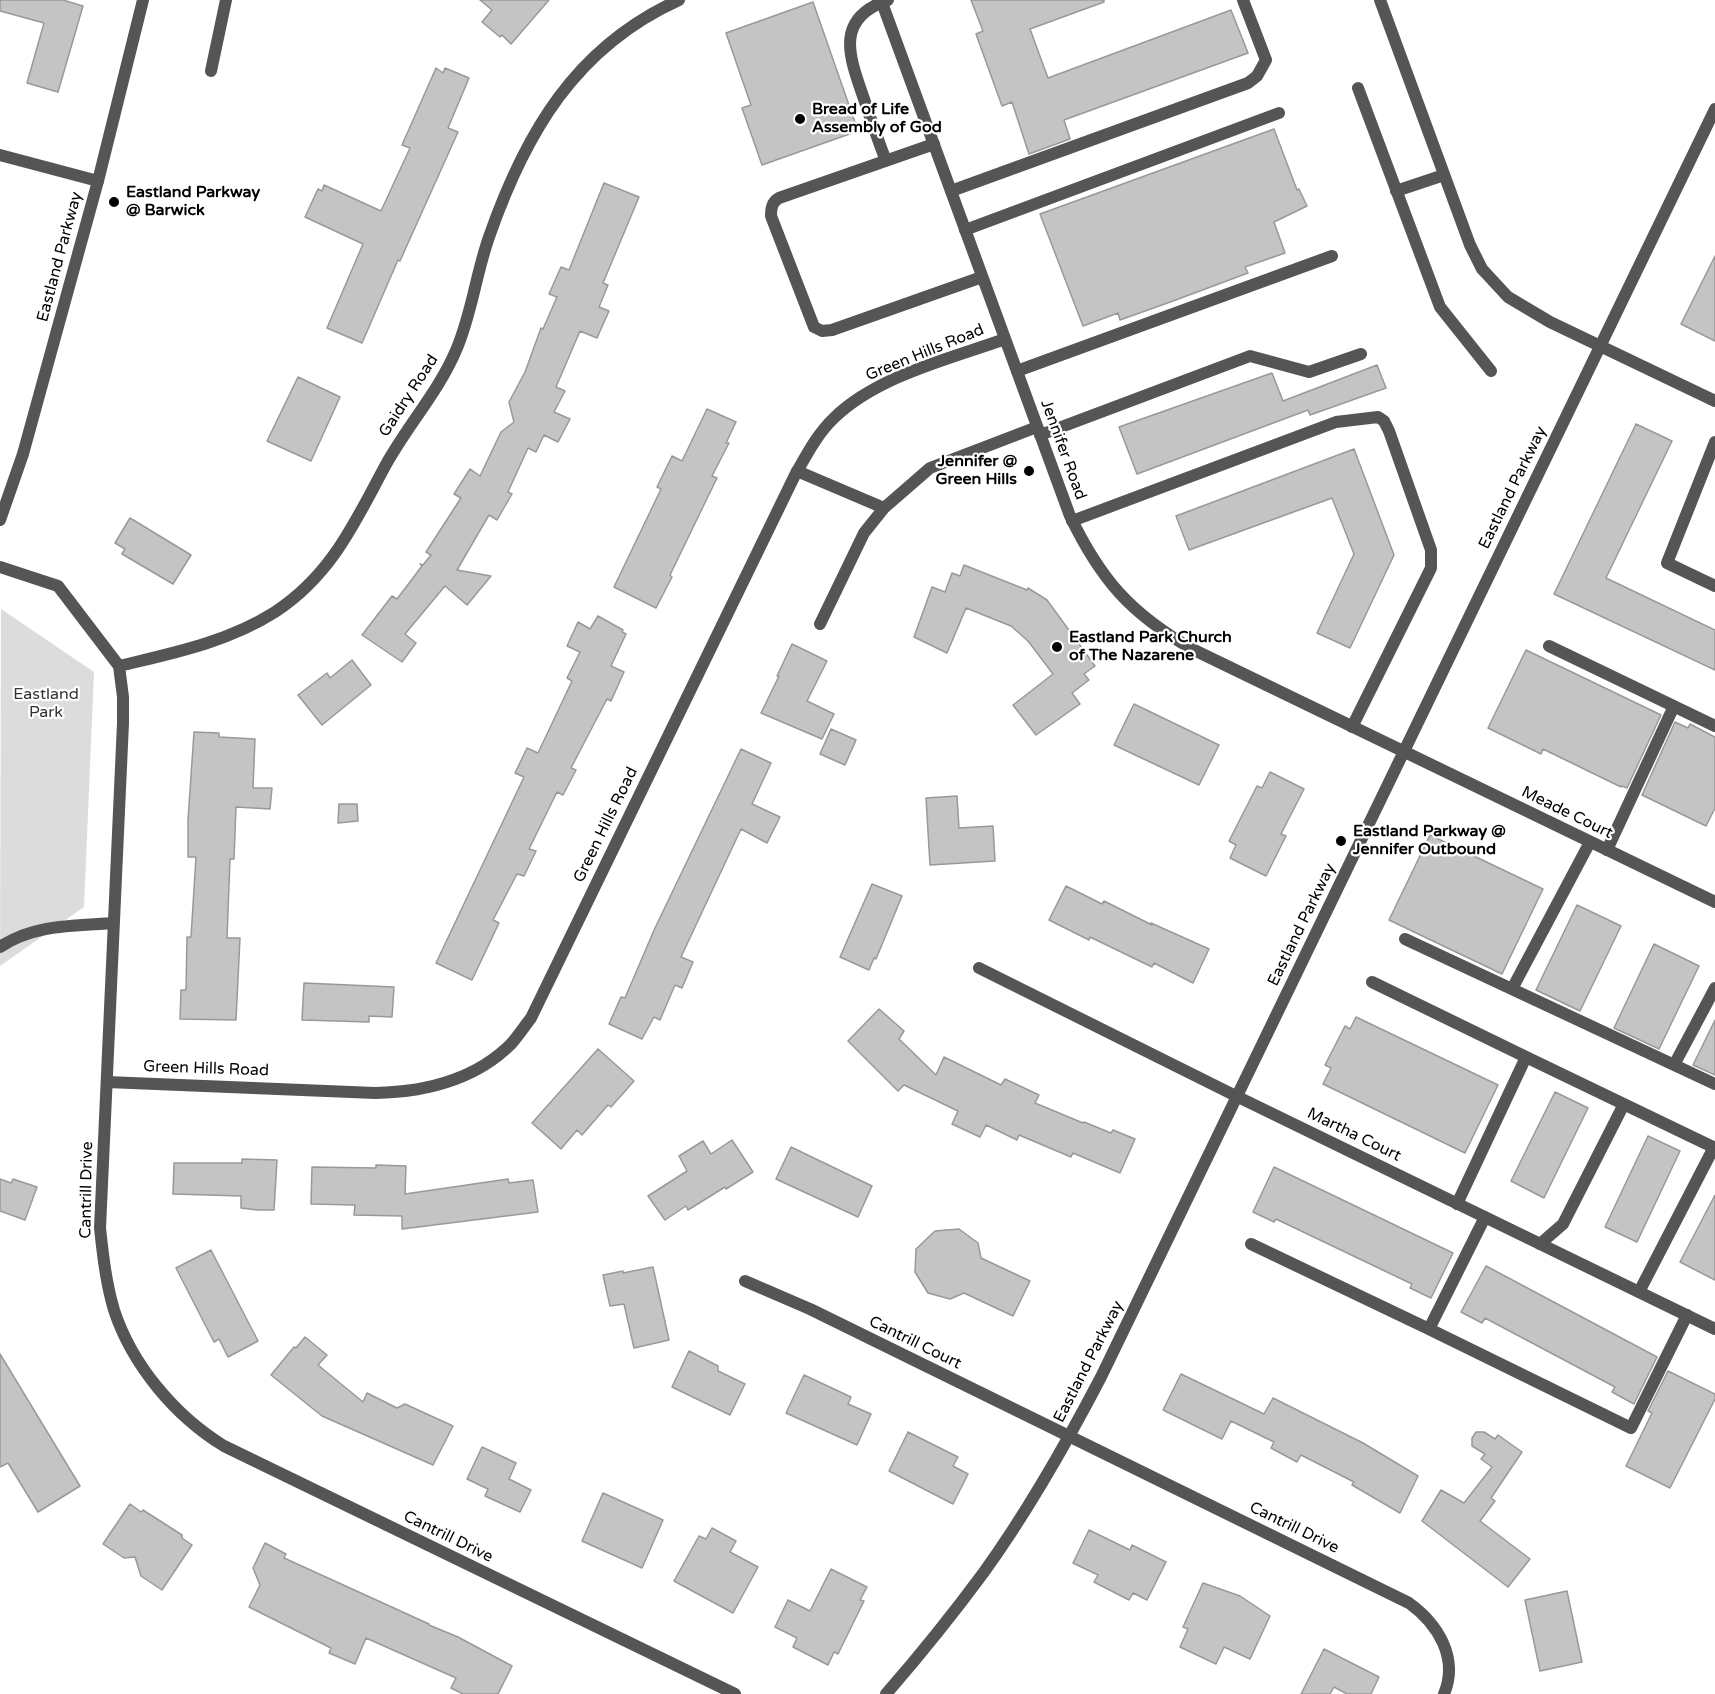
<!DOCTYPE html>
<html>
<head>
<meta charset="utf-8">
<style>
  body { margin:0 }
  canvas { display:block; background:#fff }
</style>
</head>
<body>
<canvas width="1715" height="1694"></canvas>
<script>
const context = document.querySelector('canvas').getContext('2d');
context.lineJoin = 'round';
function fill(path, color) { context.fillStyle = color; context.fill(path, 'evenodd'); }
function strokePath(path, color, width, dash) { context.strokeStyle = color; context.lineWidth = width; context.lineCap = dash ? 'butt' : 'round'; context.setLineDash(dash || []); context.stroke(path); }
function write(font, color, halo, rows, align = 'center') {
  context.font = font + ' "Varela Round",sans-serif'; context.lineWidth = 4.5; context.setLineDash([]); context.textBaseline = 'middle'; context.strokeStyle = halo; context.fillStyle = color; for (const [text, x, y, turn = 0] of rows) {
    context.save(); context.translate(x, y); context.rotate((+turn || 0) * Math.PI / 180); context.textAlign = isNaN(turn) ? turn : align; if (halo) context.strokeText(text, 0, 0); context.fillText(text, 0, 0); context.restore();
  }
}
const green = new Path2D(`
  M1,609L94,672L84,907L0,966Z`);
const building = new Path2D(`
  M0,0H63L83,6L58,92L27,83L44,23L0,11Z
  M480,0H549L511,44L502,35L500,37L482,22L492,10Z
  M971,0H1104V2L1030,29L1048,78L1231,10L1248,53L1064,120L1070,139L1029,154L1012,102L1002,106L976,34L983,31Z
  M813,2L858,131L762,165L742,108L751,105L726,33Z
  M436,68L443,73L445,68L469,78L448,128L458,132L400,261L398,260L362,343L327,328L363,244L305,217L318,189L322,191L324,185L381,211L410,148L402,145Z
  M1274,129L1297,190L1299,189L1307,206L1274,222L1285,253L1245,267L1248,273L1173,301L1120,320L1118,313L1083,326L1040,214Z
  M604,183L639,197L603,283L608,285L599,307L609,311L597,338L580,331L556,387L565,391L554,412L570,419L558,442L544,435L536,452L528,448L508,492L512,494L497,520L489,515L457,570L491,576L467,605L445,586L405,634L416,643L402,662L362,635L392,596L397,599L422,566L420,564L423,565L431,555L426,552L461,498L454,494L470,469L480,476L501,432L514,422L509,402L525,372L541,328L543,329L557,297L549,294L561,267L569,270Z
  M1715,256V341L1681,324Z
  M1377,365L1386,388L1310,415L1308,410L1137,474L1119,427L1272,373L1283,401Z
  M298,377L340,397L311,461L267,441Z
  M707,409L736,422L726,443H729L712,476L717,478L670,575L672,577L656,608L614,587L661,489L657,487L672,456L682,461Z
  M1636,424L1672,441L1606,578L1715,630V670L1554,594Z
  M1354,449L1394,555L1350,648L1317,633L1354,554L1332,498L1189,550L1176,516Z
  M130,518L191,555L173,584L122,554L125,549L115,543Z
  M964,565L1027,590L1028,588L1047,600L1095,666L1084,674L1089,680L1072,693L1080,704L1036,735L1013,705L1053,674L1028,641L1011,626L966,608L947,653L914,637L932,587L945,592L952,573L960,576Z
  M598,616L623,630L622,632L626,634L611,666L624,672L611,701L607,699L571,768L576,770L563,795L557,792L529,849L536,851L524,876L517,874L493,920L499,923L472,980L436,963L524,777L515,773L527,748L538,753L572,681L567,678L580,652L567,646L578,622L590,629Z
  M792,644L827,661L807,701L834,714L822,739L761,713L779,676H777Z
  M1526,650L1661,715L1627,788L1622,786L1621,787L1543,749L1541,754L1488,728Z
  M352,660L371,685L322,725L298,695L327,673L330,678Z
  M1134,704L1219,745L1199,785L1114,745Z
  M1675,722L1688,728L1690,724L1715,737V808L1706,826L1642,795Z
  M831,729L856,740L845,765L820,754Z
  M194,732L219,733V737L255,739L253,788H272L270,809L236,807L234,859H230L227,938H240L236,1020L180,1019L181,990H186L187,937H191L196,857H188V820Z
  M741,749L771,763L752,804L780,817L767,843L741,829L681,957L693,962L682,988L675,985L660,1020L654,1017L642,1039L609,1024L621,997L625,998L655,928Z
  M1270,772L1304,789L1281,834L1286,836L1266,876L1230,858L1236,845L1229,841L1257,786L1262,788Z
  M957,796L959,828L993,826L995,861L930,865L926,798Z
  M339,804H357L358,821L338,823Z
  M1430,835L1543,889L1502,974L1389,920Z
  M872,884L902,896L876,959L874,958L869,970L840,957Z
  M1066,886L1102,904L1104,901L1152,925L1151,923L1209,949L1193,983L1154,963L1152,967L1090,937L1089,940L1049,920Z
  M1577,905L1621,926L1580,1011L1536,990Z
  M1654,944L1699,966L1659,1049L1614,1028Z
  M304,983L394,987L392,1017L369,1016V1022L302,1020Z
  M879,1009L904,1031L899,1039L936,1075L944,1057L1001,1085L1005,1079L1039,1095L1035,1103L1083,1123L1084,1122L1111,1133L1113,1130L1135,1139L1120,1173L1073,1153L1071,1157L1019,1135L1017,1140L986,1125L980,1137L952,1124L958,1111L904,1085L898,1091L848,1041Z
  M1356,1017L1498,1085L1465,1153L1323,1084L1331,1068L1325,1065L1345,1026L1350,1029Z
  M1715,1020V1075L1693,1065Z
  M598,1049L634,1081L611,1107L608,1105L582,1135L577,1130L561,1149L532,1123Z
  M1555,1092L1588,1108L1544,1198L1511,1181Z
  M1648,1136L1680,1151L1637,1242L1605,1227Z
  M732,1140L753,1172L726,1189L725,1187L688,1210L686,1206L665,1220L648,1196L687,1171L679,1156L703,1141L711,1154Z
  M791,1147L872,1186L858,1217L776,1179Z
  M242,1159L277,1160L274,1210H257L241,1208V1196L173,1194L174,1163H242Z
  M376,1165L406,1166L405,1194L508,1179L509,1183L533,1180L538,1212L402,1229V1216L354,1215L355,1205L311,1204L312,1167L376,1168Z
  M1274,1167L1453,1253L1431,1298L1410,1288L1412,1284L1276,1219L1274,1222L1253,1212Z
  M0,1179L11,1183L13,1179L37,1187L25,1220L0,1211Z
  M1715,1195V1280L1680,1262Z
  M959,1229L978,1243L981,1258L1030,1281L1013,1316L964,1293L950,1299L928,1293L915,1272L916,1249L935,1231Z
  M211,1250L258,1341L228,1357L219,1339L214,1342L176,1268Z
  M1486,1266L1657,1357L1634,1404L1612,1392L1615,1387L1485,1318L1482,1323L1461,1312Z
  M653,1267L669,1340L634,1348L624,1304L610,1306L603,1275L623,1271V1273Z
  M305,1337L327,1355L318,1365L363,1402L367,1393L397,1408L405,1404L453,1426L433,1465L322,1416L271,1375L294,1347L296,1348Z
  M689,1351L718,1366V1371L745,1384L730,1415L672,1387Z
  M0,1354L80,1486L38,1512L8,1463L0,1467Z
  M1668,1371L1715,1394V1399L1670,1488L1626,1466L1652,1413L1648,1411Z
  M1181,1374L1264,1414L1273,1398L1363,1443L1418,1476L1400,1513L1352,1485L1354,1482L1301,1455L1297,1462L1271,1448L1274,1442L1231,1421L1222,1439L1163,1410Z
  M804,1375L851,1397L848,1404L871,1414L857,1445L786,1413Z
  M908,1432L958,1457L953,1466L968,1474L953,1504L889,1471Z
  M1476,1432H1484L1495,1439L1498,1435L1522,1452L1491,1498L1495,1501L1480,1521L1530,1559L1508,1587L1422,1521L1441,1490L1464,1503L1492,1467L1481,1459L1485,1454L1472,1446V1438Z
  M482,1447L516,1463L509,1479L531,1490L520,1512L485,1496L488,1489L467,1479Z
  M603,1493L663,1520L642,1568L582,1541Z
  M130,1504L141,1512L143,1510L182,1535V1538L192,1545L162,1590L141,1576L135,1557L124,1558L103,1544Z
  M712,1528L736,1541L730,1552L758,1567L733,1613L674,1581L699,1536L706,1539Z
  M1089,1530L1130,1550L1132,1545L1166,1562L1147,1600L1133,1593L1129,1600L1094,1582L1098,1575L1073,1563Z
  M265,1543L286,1554L284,1558L429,1624V1625L458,1637L512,1666L498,1694H463L451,1688L456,1678L366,1638L355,1664L329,1653L331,1648L249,1607L260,1585L253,1568Z
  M831,1569L867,1587L860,1600L864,1601L838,1654L834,1652L828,1665L793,1647L797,1638L775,1627L788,1600L810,1611Z
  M1203,1583L1240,1596L1270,1616L1250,1659L1224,1647L1216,1664L1180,1647L1188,1629L1183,1627Z
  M1567,1591L1582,1662L1540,1671L1525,1600Z
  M1324,1649L1379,1677L1371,1694H1347L1334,1687L1330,1694H1301Z`);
const service = new Path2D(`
  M211,71L226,0
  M1358,88L1440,307L1491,371
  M934,144L779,198C772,202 771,208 771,216L814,327L822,331L832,330L982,277
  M886,161C878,140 871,120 864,99C850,58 833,19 888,0
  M951,191L1248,83L1257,76L1266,60L1243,0
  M1396,191L1444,175
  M965,230L1279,113
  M1017,371L1332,256
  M1040,435L1250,356L1309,372L1361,354
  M1715,442L1667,563L1715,586
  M797,471L884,508L930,468L1037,427
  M1072,521L1336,422L1378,417L1384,421L1389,431L1431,550V568L1352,727
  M820,624L864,533L884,508
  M1549,646L1715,726
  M1607,850L1674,706
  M1405,939L1715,1084
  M1372,982L1526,1057L1457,1204
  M1512,989L1590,842
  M1526,1057L1715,1148
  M1674,1065L1715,988
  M1485,1217L1429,1329L1631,1428L1687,1315
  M1251,1244L1429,1329
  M1540,1244L1563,1224L1624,1104
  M1639,1292L1714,1147`);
const minor = new Path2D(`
  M881,0L1070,516C1101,580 1130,613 1192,649L1715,902
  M1380,0L1470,245L1482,269L1508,297L1550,322L1715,401
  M0,155L98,181
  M0,567L58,586L119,666L123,697V723L100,1228C103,1256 106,1283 114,1310C132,1365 175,1416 224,1446L735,1694
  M119,666C173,653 228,642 275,612C330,576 353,526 383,470C405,428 439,392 457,348C472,312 476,274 489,237C525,134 575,47 679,0
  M0,947C34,924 75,926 114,923
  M979,968L1236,1096L1715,1329
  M107,1082L375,1093C424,1092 475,1080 511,1044C518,1036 524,1027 531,1018L795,475C806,456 817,434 834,418C877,376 949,359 1005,339
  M745,1281L810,1309L1409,1603C1438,1624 1459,1658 1444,1694`);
const tertiary = new Path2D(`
  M0,520L23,454L98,181L143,0
  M886,1694C920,1655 953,1614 984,1572C1028,1511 1066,1444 1101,1377L1715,109`);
const markers = [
  [800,119,6,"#000"],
  [114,202,6,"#000"],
  [1029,471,6,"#000"],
  [1057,647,6,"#000"],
  [1341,841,6,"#000"]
];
const poiNames = [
  ["Bread of Life",812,110],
  ["Assembly of God",812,128],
  ["Eastland Parkway",126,193],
  ["@ Barwick",126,211],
  ["Jennifer @",1017,462,"right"],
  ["Green Hills",1017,480,"right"],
  ["Eastland Park Church",1069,638],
  ["of The Nazarene",1069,656],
  ["Eastland Parkway @",1353,832],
  ["Jennifer Outbound",1353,850]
];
const streetNames = [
  ["Eastland Parkway",60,257,-75],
  ["Green Hills Road",925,353,-22],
  ["Gaidry Road",409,396,-57],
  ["Jennifer Road",1063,450,70],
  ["Eastland Parkway",1513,488,-64],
  ["Meade Court",1567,813,26],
  ["Green Hills Road",606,825,-64],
  ["Eastland Parkway",1302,925,-64],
  ["Green Hills Road",206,1069,2],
  ["Martha Court",1354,1135,26],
  ["Cantrill Drive",87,1190,-89],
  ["Cantrill Court",915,1343,26],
  ["Eastland Parkway",1089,1362,-63],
  ["Cantrill Drive",1294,1528,26],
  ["Cantrill Drive",448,1537,26]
];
const parkNames = [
  ["Eastland",46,695],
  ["Park",46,713]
];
fill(green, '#dcdcdc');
fill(building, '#c4c4c4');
strokePath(building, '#999', 1.5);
strokePath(service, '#555', 12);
strokePath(minor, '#555', 12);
strokePath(tertiary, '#555', 12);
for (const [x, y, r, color] of markers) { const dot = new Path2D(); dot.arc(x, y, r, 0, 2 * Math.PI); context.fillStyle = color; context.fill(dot); strokePath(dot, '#fff', 2); }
write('bold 16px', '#000', '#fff', poiNames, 'left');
write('16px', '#000', '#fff', streetNames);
write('16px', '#333', '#fff', parkNames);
</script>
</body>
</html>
